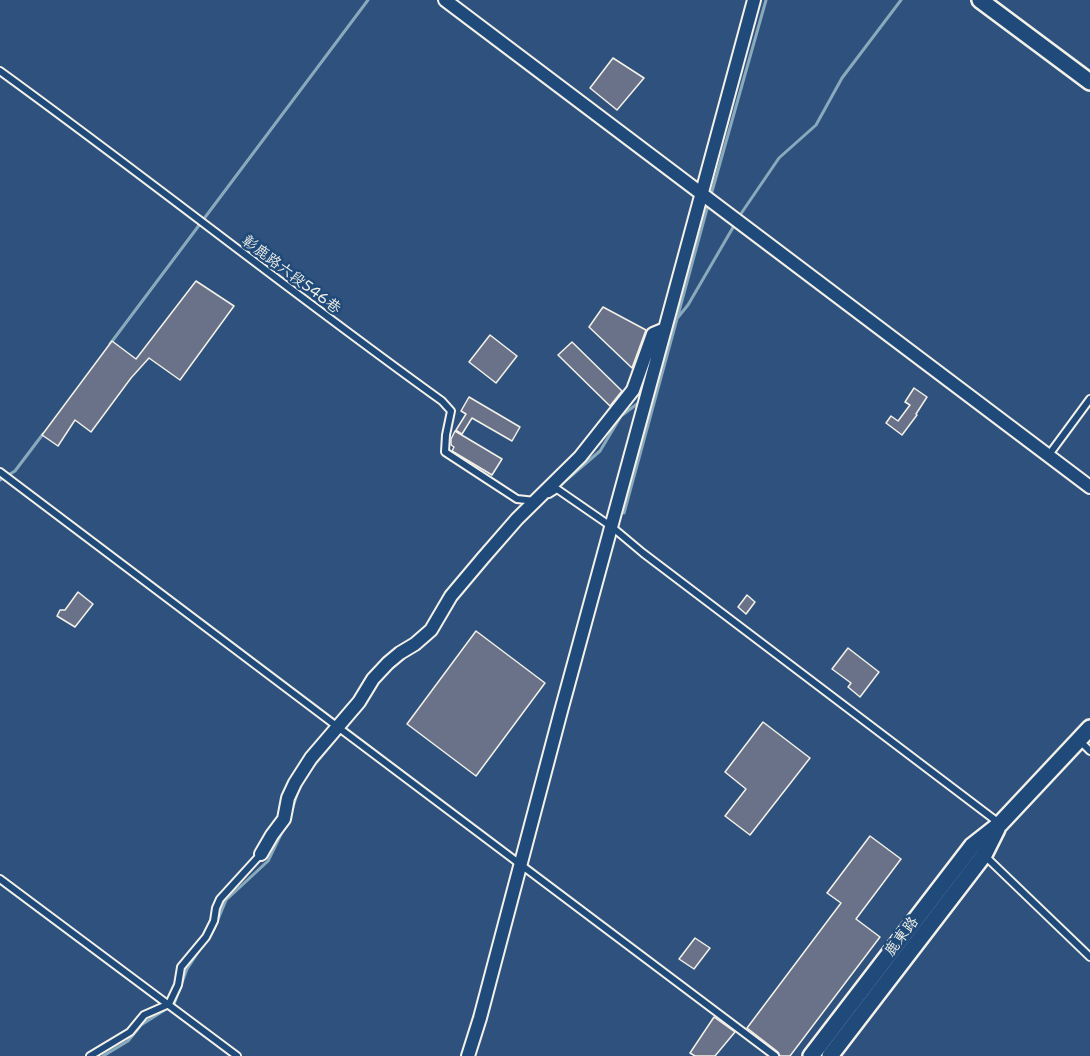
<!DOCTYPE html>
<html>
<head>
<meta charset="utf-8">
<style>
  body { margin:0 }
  canvas { display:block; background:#2e527d }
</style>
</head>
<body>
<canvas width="1090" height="1056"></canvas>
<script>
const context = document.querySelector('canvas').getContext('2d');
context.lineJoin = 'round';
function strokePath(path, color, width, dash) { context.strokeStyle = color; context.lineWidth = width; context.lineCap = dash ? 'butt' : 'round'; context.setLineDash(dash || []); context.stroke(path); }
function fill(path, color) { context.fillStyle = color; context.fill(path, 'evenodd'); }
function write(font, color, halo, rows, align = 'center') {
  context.font = font + ' "Shantell Sans","LXGW WenKai TC",sans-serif'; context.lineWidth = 5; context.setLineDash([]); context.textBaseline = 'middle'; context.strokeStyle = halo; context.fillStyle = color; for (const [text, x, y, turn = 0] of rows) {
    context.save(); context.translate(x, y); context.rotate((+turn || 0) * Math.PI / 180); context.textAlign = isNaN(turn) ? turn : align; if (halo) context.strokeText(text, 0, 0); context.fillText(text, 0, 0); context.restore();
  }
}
const stream = new Path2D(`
  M711,195L766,0
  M738,218L779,158L816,125L842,78L901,0
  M670,327L688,305L735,224
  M110,344L368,0
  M643,389L646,372
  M0,480L15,471L43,434
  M557,488L600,451L621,416L641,401
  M624,513L708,205
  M310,770L360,710
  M291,813L298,791
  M210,936L214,929L226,900L268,861L283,830
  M103,1056L128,1041L141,1025L174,1004L187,969L204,943`);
const building = new Path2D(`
  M613,58L644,78L617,110L590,88Z
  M196,281L234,306L180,380L149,358L131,378L91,432L75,420L58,446L42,435L112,341L136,359Z
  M603,307L646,330L632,368L589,327Z
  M490,335L517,356L496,383L469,362Z
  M572,342L622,391L610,406L558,355Z
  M914,388L927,397L916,414L917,415L902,435L886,423L891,416L898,421L910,405L905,402Z
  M469,397L520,427L512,441L472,418L462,434L456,430L466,414L461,411Z
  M455,431L502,459L492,475L452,451L454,447L451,445V439Z
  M78,592L93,604L75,627L57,616L60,610H65Z
  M747,595L755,602L746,614L738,607Z
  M476,631L545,683L476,776L407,724Z
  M848,648L879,672L860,697L848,687L851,683L832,669Z
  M763,722L810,758L750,835L725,816L746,789L725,772Z
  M870,836L901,859L856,919L880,937L790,1056H780L778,1052L747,1028L841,903L827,893Z
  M695,938L710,948L694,969L679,959Z
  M714,1017L735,1032L715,1056H695L690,1053Z`);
const service = new Path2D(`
  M0,71C149,179 293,294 442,401L451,411L446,435L445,452L517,499L535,501
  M1048,456L1090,399
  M0,472C259,666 515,863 775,1056
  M549,494L557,489L612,527L643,553L999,823
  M1080,741L1090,751
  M984,855L1090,957
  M0,879L237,1056
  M90,1056L130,1032L144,1015L169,1004L178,985L181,967L206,937L214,921L216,908L220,899L261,854`);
const minor = new Path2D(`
  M445,0L1090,487
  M261,854L272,835L284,819L288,798L295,783L311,758L359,702L373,679L388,663L400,653L415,644L431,630L451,596L483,558L517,519L580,457L633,390L653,334L665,329L754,0
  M468,1056L480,1018L561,711L665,329`);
const tertiary = new Path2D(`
  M980,0L1090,82
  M811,1056L972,846L1000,824L1090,728
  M830,1056L984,855L997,829`);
const streetNames = [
  ["彰鹿路六段546巷",291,275,37],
  ["鹿東路",902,937,-53]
];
strokePath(stream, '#89a9bc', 3);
fill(building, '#6a728a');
strokePath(building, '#f4f1e8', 1.5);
strokePath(service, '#f4f1e8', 10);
strokePath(minor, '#f4f1e8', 16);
strokePath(tertiary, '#f4f1e8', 20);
strokePath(service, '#1f4a7a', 6);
strokePath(minor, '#1f4a7a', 12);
strokePath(tertiary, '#1f4a7a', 15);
write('15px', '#f4f1e8', '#1f4a7a', streetNames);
</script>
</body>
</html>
